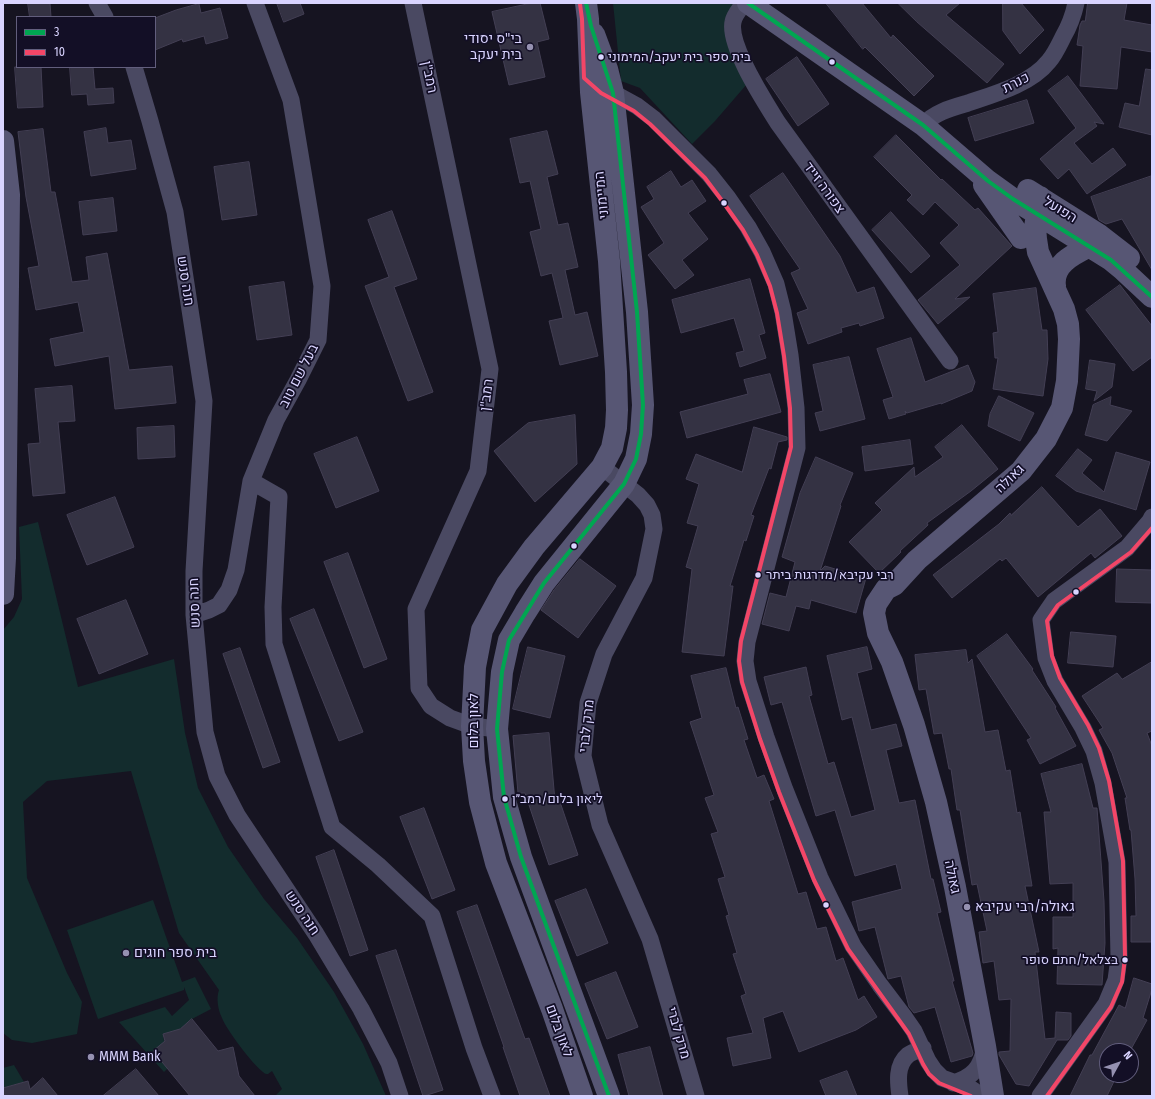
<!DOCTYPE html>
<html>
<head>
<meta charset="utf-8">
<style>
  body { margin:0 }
  #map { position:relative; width:1155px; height:1099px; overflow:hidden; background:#161421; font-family:"Fira Sans Condensed",sans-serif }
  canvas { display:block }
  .frame { position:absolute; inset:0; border:4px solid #d9d4ff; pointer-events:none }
  .legend { position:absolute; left:16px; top:16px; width:140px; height:52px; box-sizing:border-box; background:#130f26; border:1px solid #625e7d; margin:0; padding:5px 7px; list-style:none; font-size:12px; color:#d9d4ff }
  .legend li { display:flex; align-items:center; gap:8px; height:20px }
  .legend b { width:20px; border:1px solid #625e7d }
  .north { position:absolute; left:1099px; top:1043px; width:40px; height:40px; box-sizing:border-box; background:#130f26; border:1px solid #625e7d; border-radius:50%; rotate:50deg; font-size:11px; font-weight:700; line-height:16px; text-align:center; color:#d9d4ff }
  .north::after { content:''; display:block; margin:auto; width:14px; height:18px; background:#9591b1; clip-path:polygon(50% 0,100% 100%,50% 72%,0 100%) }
</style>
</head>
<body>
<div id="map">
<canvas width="1155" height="1099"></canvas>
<div class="frame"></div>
<ul class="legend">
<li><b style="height:5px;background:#00a651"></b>3</li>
<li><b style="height:5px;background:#f34667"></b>10</li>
</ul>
<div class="north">N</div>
</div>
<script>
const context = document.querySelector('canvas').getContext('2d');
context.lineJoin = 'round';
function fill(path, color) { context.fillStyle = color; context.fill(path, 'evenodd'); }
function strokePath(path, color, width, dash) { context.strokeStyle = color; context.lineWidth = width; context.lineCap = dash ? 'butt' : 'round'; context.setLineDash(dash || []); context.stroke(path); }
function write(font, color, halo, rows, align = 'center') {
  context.font = font + ' "Fira Sans Condensed",Heebo,sans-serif'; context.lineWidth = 3.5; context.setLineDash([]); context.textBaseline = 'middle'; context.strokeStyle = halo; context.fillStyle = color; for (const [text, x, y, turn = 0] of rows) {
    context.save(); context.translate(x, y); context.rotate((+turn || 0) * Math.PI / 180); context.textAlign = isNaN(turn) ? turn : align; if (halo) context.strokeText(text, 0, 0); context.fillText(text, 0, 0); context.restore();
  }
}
const green = new Path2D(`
  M613,3H736L747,84L715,121L692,144L640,88L621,81Z
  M38,522L78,687L174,659L185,733L198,788L228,847L264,899L297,938L334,992L363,1044L386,1096H275L282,1089L272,1071L268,1074C266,1074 265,1074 263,1072C253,1065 226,1029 222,1018C218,1010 216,998 219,990L179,933L131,771L47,781L23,802L27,878L67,973L82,1002L77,1034L32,1043L12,1040L3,1033V630L14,617L22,599L19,527Z
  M153,900L182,982L195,977L211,1009L192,1019L176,1033L175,1031L163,1034L168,1068L164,1072L119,1022L165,1007L172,1016L189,1000L184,987V990L98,1019L67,930Z
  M14,1065L24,1082L10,1086L3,1092V1068Z`);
const building = new Path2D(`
  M28,3H50L51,17H30Z
  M277,3H300L304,14L284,22Z
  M532,3H540L549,39L537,42L545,77L509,85L492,12Z
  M826,3H862L891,38L893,35L934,76L914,96L865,47L863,49Z
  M898,3H960L946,15L1004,64L987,83L917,22Z
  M1003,3H1021L1044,30L1020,54L1003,31Z
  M1088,3H1127L1124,20L1152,25V52L1121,47L1117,89L1080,86L1083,46L1077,45L1080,25L1082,21H1085Z
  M199,4L201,13L220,8L228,38L206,44L204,36L183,42L182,39L155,50V18L176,10Z
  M797,57L829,104L798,126L766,79Z
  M15,67H41L43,107L18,108Z
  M70,67H93L95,89L113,88L114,103L88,105L87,94L72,95Z
  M1146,69L1152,70V135L1119,127L1125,103L1139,106Z
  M1068,76L1104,124L1094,122L1097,126L1074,143L1092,164L1113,148L1126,165L1087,194L1069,169L1058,179L1040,159L1076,128L1048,91Z
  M1027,100L1034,123L975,141L968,118Z
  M106,128L108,143L131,140L136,169L91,176L84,132Z
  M43,129L51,192H55L72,282L89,280L86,257L107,253L129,370L172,366L176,403L115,409L109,356L55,366L50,339L84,332L78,302L36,310L28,268L39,266L26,197L18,132Z
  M547,131L558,174L547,177L558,225L568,223L578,267L565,270L575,315L587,312L598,356L560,365L549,321L563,318L552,273L541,276L530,232L541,229L530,181L520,183L510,139Z
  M896,135L941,180L942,179L975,210L978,208L1012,246L955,299L970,297L938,324L918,300L960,265L940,243L959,225L935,202L923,215L907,200L912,195L874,157Z
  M249,162L257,215L222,220L214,167Z
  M671,171L681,187L692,180L706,201L688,213L708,239L682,260L694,275L675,289L648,255L664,243L641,207L654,199L647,187Z
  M783,173L840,256L857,293L874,287L884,318L860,326L859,323L841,328L842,332L808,344L797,313L808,309L791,273L800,269L750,196Z
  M1152,176V270L1122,219L1106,224L1099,220L1091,197Z
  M113,198L117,231L83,235L79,202Z
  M392,211L417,279L394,287L433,392L408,401L365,286L389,277L368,220Z
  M891,212L930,256L911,273L872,230Z
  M750,279L765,333L759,335L766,358L740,367L736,353L744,351L734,318L681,333L672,300Z
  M284,282L292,335L257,340L249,287Z
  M1120,285L1152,326V357L1133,371L1086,310Z
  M1036,288L1042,330H1047L1048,359L1043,396L993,389L998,358H995L993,333L998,332L993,294Z
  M911,338L925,382L968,365L975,382L972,391L941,404V403L907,413L905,411L906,414L889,419L883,400L893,397L877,349Z
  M849,357L865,419L820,431L815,413L823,411L813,365Z
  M1090,360L1115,364L1112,387L1094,401L1097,391L1086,389Z
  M770,374L781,412L687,438L680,412L748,394L744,380Z
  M72,386L75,421L58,422L65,493L33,496L28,444L40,443L35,389Z
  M999,396L1034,413L1020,441L988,426L990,414Z
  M1111,397L1110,405L1132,411L1107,441L1085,435L1093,405Z
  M575,415L577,464L535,502L494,451L528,423Z
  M962,425L998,469L971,491L927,523L928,525L900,551L901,552L879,573L849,542L882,510L875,503L914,467L915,477L943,457L935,447Z
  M174,426L175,457L138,459L137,428Z
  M754,427L787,437V440L778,442L771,469L769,468L751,515L754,516L746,541L744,540L730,586H733L724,656L682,652L692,569L686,567L698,526L687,523L699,484L686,479L696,454L742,472Z
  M357,437L379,491L336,508L314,454Z
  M910,440L913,464L865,471L862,447Z
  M1078,449L1092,460L1082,473L1104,492L1116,452L1150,462L1136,510L1076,491L1056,476Z
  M816,457L853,473L840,505L841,506L820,571L825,566L866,578L856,613L811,600L809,609L796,606L789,631L762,624L770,593L786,597L795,562L782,557L800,493Z
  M1042,487L1078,527L1100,509L1122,536L1095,558L1091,553L1038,597L1006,558L1002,561L1000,559L952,598L933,575L999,524L1010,513L1011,515Z
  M115,497L134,547L87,565L67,515Z
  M348,553L387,659L364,668L324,562Z
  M580,559L616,586L578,638L541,610L554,590Z
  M1117,569L1152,570V603L1116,602Z
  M126,600L148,654L99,674L77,619Z
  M314,609L363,732L339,741L290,619Z
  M1071,632L1116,636L1113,667L1068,663Z
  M1007,634L1033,669L1032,670L1056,707L1055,708L1076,746L1040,764L1027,740L1031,738L977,656Z
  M528,647L565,656L550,718L513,709Z
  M867,647L872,669L857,673L871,730L896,724L902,746L886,750L899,803L915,800L931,879H933L941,912L937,913L954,981H952L973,1053L972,1056L951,1062L935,1007L914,1013L909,1007L901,976L888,979L875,927L859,931L852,902L902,889L896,864L855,876L835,810L816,816L782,702L771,705L764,677L806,667L812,695L809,696L828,764L834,762L851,817L875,810L852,717L842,720L827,656Z
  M240,648L280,762L263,768L223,654Z
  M966,650L968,663L972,659L985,732L998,730L1006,771L1010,770L1017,813L1020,812L1032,886H1025L1039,952H1035L1045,1039L1055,1038L1056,1012L1071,1013V1036L1068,1040H1057L1029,1086L1016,1084L999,1055V1052L1010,1051L1011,999L999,1000L994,961L983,963L979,932L987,931L977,884L972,885L960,810H957L951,769H949L942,733L934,734L926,689L919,690L915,655Z
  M1152,662V731L1147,733L1152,746V942H1131V916H1136L1135,879L1131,830H1130L1125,798H1127L1112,753L1099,730L1103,728L1082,696L1117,673L1122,679Z
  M726,668L736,708L738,707L748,739L744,740L757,778L764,775L774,799L769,801L798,894L806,892L817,929L826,927L836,961L843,958L858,1000L864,996L877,1017L856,1030L799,1052L783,1011L763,1018L771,1058L733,1066L727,1038L753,1033L741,996L746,994L733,954L737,953L726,916L729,915L718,879L725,877L711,834L718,832L705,798L714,795L690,722L702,718L691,676Z
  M549,733L555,801L559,799L578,855L549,865L525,793H518L513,736Z
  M1082,764L1093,808H1097L1104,901L1105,943L1102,985L1057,984L1058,948L1053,949V917H1073V883L1050,884L1044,812H1051L1041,774Z
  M424,808L455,890L432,899L400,817Z
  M334,850L368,950L350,956L316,857Z
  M586,889L608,943L577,956L555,901Z
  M477,905L525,1039L529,1038L550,1096H520L503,1047H504L457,912Z
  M396,950L443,1090L424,1096H423L376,956Z
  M616,972L638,1027L607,1039L585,984Z
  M1134,978L1152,984V989L1143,1018L1147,1020L1130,1051H1107V1075H1117L1107,1096H1070L1090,1055H1092L1119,1005L1125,1008Z
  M192,1019L218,1051L233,1047L239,1076L255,1096H190L153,1051L165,1041L163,1034L180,1029Z
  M650,1047L663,1096H629L618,1055Z
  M136,1069L159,1096H103Z
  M847,1071L857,1096H826L820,1081Z
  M43,1078L58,1096H3V1088L28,1081L30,1089Z`);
const street = new Path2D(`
  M97,3L105,17
  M413,3L490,369L478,471L416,609L419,688L431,706L450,718L472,726L497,729
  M744,3C740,9 734,15 733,22C728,46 765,102 778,123L950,361
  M134,67L150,121L175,212L204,401L194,571V615L205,732L217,776L237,815L316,934L361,1009L389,1063L400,1096
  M604,88L637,106L654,119L709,174L728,198L748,227L762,252L776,284L783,312L790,355L796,408L797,448L747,642L745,661L748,681L766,737L785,790L820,878L853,946L880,985L905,1018L914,1031L928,1061L934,1070L942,1078L970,1088L982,1096
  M923,125C935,112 951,108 968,103C995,94 1031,84 1049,61C1055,54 1059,45 1063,37C1070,25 1073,17 1076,3
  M602,467L638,495L647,505L652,515L654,529L644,578L604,654L588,703L583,756L600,825L650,939L696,1096
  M251,481L279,497L273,607L274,644L332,827L378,865L432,916L474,1048L492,1096
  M194,615L209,610L219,605L229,590L236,570L251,481L276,420L298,380L318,340L322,286L291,100L255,3
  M953,1083C973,1077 981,1068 985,1047
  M900,1096C898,1082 896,1065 908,1055C912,1052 918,1050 923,1048
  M1040,1096L1106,1004L1116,980L1119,958L1117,862L1103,783L1094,751L1083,728L1055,681L1046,658L1041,620L1054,601L1127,548L1150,521L1152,517`);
const secondary = new Path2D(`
  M748,3L923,125L988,181L1013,199L1111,260L1122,269L1152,297
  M594,34L607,69L613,93L637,312L643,405L641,434L636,459L624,484L544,583L525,613L509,640L502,672L497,729L504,797L521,857L609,1096
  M3,141L9,195L5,558L3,594
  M984,185L1021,238
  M1028,190L1098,234L1129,258
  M1055,286C1052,265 1072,255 1088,247
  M582,1096L552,1009L496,863L480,802L474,761L472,726L475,667L482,630L507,584L534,547L602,467L612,448L616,428L617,410L616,372L609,261L591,92L588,19L586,3
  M993,1096L985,1046L955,887L936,802L914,725L892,662L878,633L874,613L876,604L886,589L894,585L917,560L1021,471L1046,439L1062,408L1067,381L1069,339L1068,324L1064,309L1038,252L1036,239L1035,227L1040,197`);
const bus1 = new Path2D(`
  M586,3L591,26L613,93L637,312L643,405L641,434L636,459L624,484L544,583L509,640L502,672L497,729L504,797L521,857L609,1096
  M748,3L923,125L988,181L1013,199L1111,260L1152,297`);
const bus2 = new Path2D(`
  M580,4L582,19L584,78L601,93L634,111L650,124L705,178L723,202L743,230L757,255L770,286L777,313L784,356L790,408L791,447L741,641L739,661L742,682L760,739L779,792L814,880L848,949L909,1034L923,1064L929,1074L939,1083L971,1096
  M1047,1096L1111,1007L1122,982L1125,958L1123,861L1109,781L1099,748L1088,725L1060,678L1052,656L1047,621L1058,605L1131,552L1152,528`);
const markers = [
  [530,47,4,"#9591b1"],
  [601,57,3.5,"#d9d4ff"],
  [832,62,3.5,"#d9d4ff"],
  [724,203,3.5,"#d9d4ff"],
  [574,546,3.5,"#d9d4ff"],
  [758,575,3.5,"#d9d4ff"],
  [1076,592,3.5,"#d9d4ff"],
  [505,799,3.5,"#d9d4ff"],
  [826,905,3.5,"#d9d4ff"],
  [967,907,4,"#9591b1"],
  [126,953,4,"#9591b1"],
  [1125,960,3.5,"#d9d4ff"],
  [91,1057,4,"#9591b1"]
];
const busNames = [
  ["בית ספר בית יעקב/המימוני",608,57],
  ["רבי עקיבא/מדרגות ביתר",766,575],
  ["ליאון בלום/רמב״ן",512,799],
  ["בצלאל/חתם סופר",1118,960,"right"]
];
const poiNames = [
  ["בי\"ס יסודי",522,39,"right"],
  ["בית יעקב",522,55,"right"],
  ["גאולה/רבי עקיבא",975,907],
  ["בית ספר חוגים",134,953],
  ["MMM Bank",99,1057]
];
const streetNames = [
  ["רמב\"ן",429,77,78],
  ["כנרת",1016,83,-27],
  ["צפורה זייד",824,188,54],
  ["המיימוני",602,195,-96],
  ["הפועל",1060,210,32],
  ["חנה סנש",185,281,81],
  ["בעל שם טוב",299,376,-63],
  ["רמב\"ן",487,395,-83],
  ["גאולה",1010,479,-44],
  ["חנה סנש",195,603,-92],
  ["לאון בלום",474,721,-90],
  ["מרק לברי",587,726,-84],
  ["גאולה",952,877,78],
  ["חנה סנש",302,913,56],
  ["לאון בלום",559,1031,70],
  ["מרק לברי",678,1033,74]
];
fill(green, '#132c2d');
fill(building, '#343243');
strokePath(building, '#433f54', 1);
strokePath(street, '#4a4962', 17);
strokePath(secondary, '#575674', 22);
strokePath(bus1, '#00a651', 4);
strokePath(bus2, '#f34667', 4);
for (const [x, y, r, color] of markers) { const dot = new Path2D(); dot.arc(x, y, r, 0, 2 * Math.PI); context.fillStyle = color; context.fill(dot); strokePath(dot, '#130f26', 1.5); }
write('13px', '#d9d4ff', '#130f26', busNames, 'left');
write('14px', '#d9d4ff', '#130f26', poiNames, 'left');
write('14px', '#d9d4ff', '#130f26', streetNames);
</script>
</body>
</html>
